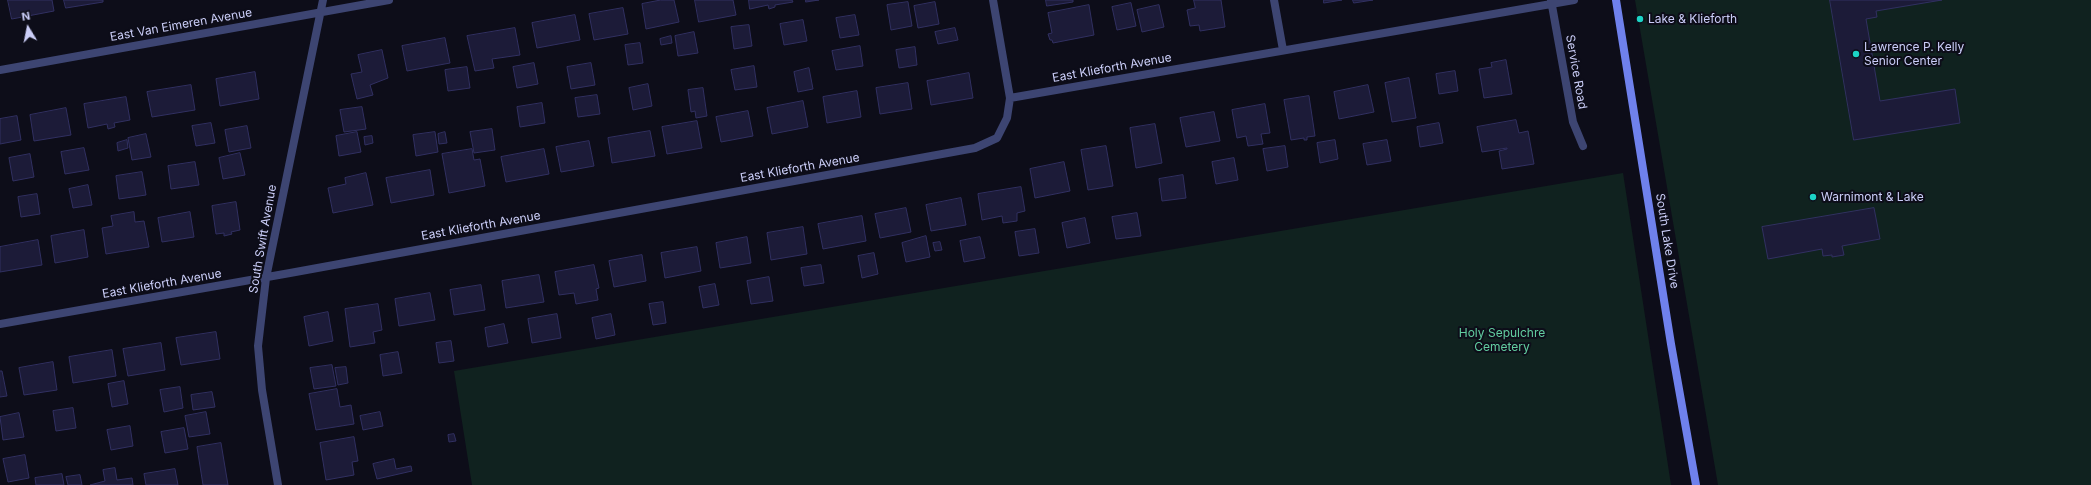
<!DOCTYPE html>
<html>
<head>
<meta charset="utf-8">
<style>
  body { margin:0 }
  #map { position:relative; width:2091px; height:485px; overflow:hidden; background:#0d0d19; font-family:Inter,sans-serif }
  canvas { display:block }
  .north { position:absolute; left:8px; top:8px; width:40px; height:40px; -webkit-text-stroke:3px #0d0d19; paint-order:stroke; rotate:350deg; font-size:11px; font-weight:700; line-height:16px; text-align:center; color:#cbcef8 }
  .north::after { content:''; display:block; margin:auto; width:14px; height:18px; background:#cbcef8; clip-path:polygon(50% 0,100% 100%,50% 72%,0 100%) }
</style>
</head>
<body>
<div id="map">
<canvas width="2091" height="485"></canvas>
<div class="north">N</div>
</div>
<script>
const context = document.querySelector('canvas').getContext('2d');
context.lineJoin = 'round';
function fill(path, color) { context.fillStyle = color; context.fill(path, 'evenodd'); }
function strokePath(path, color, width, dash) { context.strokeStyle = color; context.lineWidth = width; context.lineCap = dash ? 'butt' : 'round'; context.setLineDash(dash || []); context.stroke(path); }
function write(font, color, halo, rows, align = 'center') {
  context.font = font + ' Inter,sans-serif'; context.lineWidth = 4; context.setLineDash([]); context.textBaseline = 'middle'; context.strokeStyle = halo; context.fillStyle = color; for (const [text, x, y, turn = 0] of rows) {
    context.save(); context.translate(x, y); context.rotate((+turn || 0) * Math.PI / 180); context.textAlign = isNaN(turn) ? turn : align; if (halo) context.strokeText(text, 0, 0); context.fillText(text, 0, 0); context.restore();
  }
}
const green = new Path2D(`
  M1635,0H2091V485H1718Z
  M1623,173L1671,485H472L454,371Z`);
const building = new Path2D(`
  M8,0H52L54,11L12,19Z
  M64,0H103V2L66,8Z
  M661,0H674L679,22L646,29L642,4Z
  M695,0H733L736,15L699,22Z
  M749,0H792L793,2L775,5V7L769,9L768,5L750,9Z
  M806,0H819L806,2Z
  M1046,0H1073V2L1047,6Z
  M1194,0H1221L1225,27L1200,31L1199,25L1190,26L1187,10L1195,8Z
  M1324,0H1342L1324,3Z
  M1353,0H1373L1354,3Z
  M1830,0H1942L1876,11L1877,17L1866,19L1880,101L1955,89L1960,123L1854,140Z
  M908,2L912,26L891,30L887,5Z
  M935,2L939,24L918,28L914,6Z
  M1131,3L1136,26L1117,30L1112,7Z
  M1089,5L1094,35L1053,43L1052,40H1050L1048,34L1052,33L1048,13Z
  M1159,5L1164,27L1142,32L1137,10Z
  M623,8L628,34L594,40L589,14Z
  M575,15L580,40L537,48L532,23Z
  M855,15L859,35L840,38L836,18Z
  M803,20L807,41L784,45L780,24Z
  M749,25L752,46L734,49L731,27Z
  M515,28L520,55L492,59L494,68L475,71L467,36Z
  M955,28L958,40L938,44L935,32Z
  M694,32L698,53L678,56L675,36Z
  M671,36L672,43L661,45L660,39Z
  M445,38L450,63L407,71L402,46Z
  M640,43L643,63L628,65L625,45Z
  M860,46L863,66L836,70L832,51Z
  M915,47L917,65L899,68L896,50Z
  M382,50L388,78L370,85L373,95L357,99L351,74L362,72L358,55Z
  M1506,60L1512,94L1484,98L1479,69L1492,67L1491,63Z
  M534,63L538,84L517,88L513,67Z
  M591,63L595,85L571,89L567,67Z
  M754,66L757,87L735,90L731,70Z
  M467,67L470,88L448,91L445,70Z
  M809,68L813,89L798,92L794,72Z
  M1455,71L1458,91L1439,94L1436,74Z
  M255,72L259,99L220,106L216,79Z
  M969,73L973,98L931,105L927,81Z
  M1409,78L1416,118L1392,122L1385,83Z
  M908,83L912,109L880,114L876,88Z
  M648,84L652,106L633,110L629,88Z
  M191,85L195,110L152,117L147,92Z
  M1368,85L1374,112L1339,119L1334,92Z
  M703,88L707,116L696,118L695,111L691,112L688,90Z
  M857,91L861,117L827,123L823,97Z
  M597,95L600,114L578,117L575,98Z
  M1309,96L1315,136L1307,137V140H1304V138L1291,140L1284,100Z
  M126,97L130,120L114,123L115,127L108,129L107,124L88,128L84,104Z
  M803,101L808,127L772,134L767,108Z
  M542,103L545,123L520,127L517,107Z
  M1265,104L1270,133L1261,134L1263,144L1248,146L1246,136L1237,138L1232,110Z
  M362,107L366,129L344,132L340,110Z
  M66,108L71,135L34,141L30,115Z
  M748,111L753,136L721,142L716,117Z
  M1214,112L1220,141L1186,147L1180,118Z
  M17,116L21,140L0,144V119Z
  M1516,120L1519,133L1528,131L1534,164L1502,169L1499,151L1507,149V148L1482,152L1477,127Z
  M697,121L702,148L667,154L662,127Z
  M211,123L215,143L196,146L192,126Z
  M1439,123L1443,143L1420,147L1417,127Z
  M1155,124L1162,163L1136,168L1130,128Z
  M247,126L251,148L229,152L225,130Z
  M492,129L495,150L474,153L470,132Z
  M650,131L655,156L612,163L608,138Z
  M357,132L361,152L339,156L336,136Z
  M435,132L438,152L416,156L413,135Z
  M445,132L447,143L439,144L438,134Z
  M146,134L151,157L132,160L128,138Z
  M372,136L373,143L365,145L364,137Z
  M127,140L128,148L118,151L117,143Z
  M1335,140L1338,159L1320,163L1317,143Z
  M1387,140L1391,161L1367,165L1363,144Z
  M589,141L594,166L561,172L556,147Z
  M1106,146L1113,186L1088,190L1081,150Z
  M1285,146L1288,167L1267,171L1263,149Z
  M84,148L89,170L65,174L61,152Z
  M472,149L474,160L480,159L485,186L449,193L442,154Z
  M544,149L549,174L506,182L501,157Z
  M240,153L245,175L223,179L219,158Z
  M30,154L34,177L13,181L9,158Z
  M1234,158L1238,180L1216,184L1212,162Z
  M195,162L199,185L171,189L168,166Z
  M1064,162L1070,191L1035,198L1030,169Z
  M430,170L434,195L391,203L386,178Z
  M142,172L146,195L119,199L116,176Z
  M366,173L373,205L333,213L328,188L346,184L345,178Z
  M1183,175L1186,198L1162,201L1159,179Z
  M88,185L92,205L73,208L69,189Z
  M1021,187L1025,211L1017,213V221L1003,223L1002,216L982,220L978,194Z
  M37,194L40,214L21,217L18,197Z
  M961,198L966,225L931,231L926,205Z
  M236,202L240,230L231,232L232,234L224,236V233L216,234L212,206Z
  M906,208L911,232L880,238L875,214Z
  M1874,208L1880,239L1842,246L1844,255L1832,257V255L1823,256L1822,249L1768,259L1762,227Z
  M134,212L135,222L144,221L149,247L106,254L102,228L113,226L111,216Z
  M190,212L194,237L162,242L158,218Z
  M1137,213L1141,236L1116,239L1112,217Z
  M862,216L866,241L823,249L818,224Z
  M1085,218L1090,243L1067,248L1062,223Z
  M803,227L807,254L771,260L767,233Z
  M1035,229L1039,253L1019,256L1015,232Z
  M84,230L88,257L55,263L51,236Z
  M926,236L930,257L906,262L902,243Z
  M747,237L751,263L720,268L716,243Z
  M980,237L985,258L964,262L960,241Z
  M38,240L42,265L0,272V247Z
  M940,242L942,250L935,251L933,243Z
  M697,247L701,271L665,278L661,253Z
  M874,253L878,274L862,278L858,256Z
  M642,255L646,281L614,287L609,261Z
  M594,265L599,288L596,289L598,300L576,304L574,293L559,295L555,272Z
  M821,265L824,283L804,286L801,268Z
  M539,275L544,302L506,308L502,281Z
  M769,277L773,301L751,304L747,281Z
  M715,284L719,305L703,308L699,287Z
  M481,285L485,310L454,315L450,290Z
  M430,293L435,320L399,326L395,299Z
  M663,302L666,323L653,325L649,304Z
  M378,304L382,330L373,332L375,343L350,347L345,309Z
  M328,312L333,341L309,346L304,317Z
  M557,314L561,338L532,343L528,319Z
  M611,314L615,335L596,339L592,318Z
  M504,324L508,343L488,347L485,328Z
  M216,332L220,359L181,365L176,338Z
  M451,341L454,361L439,363L436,343Z
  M161,343L165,370L128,376L123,349Z
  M112,350L116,376L73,383L69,357Z
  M398,352L402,373L383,376L380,355Z
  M53,362L57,390L24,395L19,368Z
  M332,365L336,386L314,389L310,368Z
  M346,367L348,383L338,385L335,368Z
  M0,371H2L7,396L0,397Z
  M124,381L128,404L112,407L108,384Z
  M180,387L183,408L164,412L160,390Z
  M337,389L340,407L351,405L354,424L316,430L309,394Z
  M212,392L215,407L193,410L191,395Z
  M73,408L76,428L56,431L53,411Z
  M206,412L210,434L189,437L185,416Z
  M380,412L383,426L363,430L360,416Z
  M19,413L24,437L3,440L0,417Z
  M130,426L133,446L111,450L107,430Z
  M184,428L188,449L165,453L161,432Z
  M454,434L456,441L449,442L448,435Z
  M354,437L358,461L352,462L354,475L326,480L320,443Z
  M221,443L228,485H203L197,447Z
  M25,455L29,478L8,482L3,459Z
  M394,459L396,469L411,466L412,471L377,479L373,464Z
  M115,468L117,480L132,478L133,485H90L105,481L103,470Z
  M175,469L178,485H146L144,474Z
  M62,474L64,485H36L35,478Z
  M80,475L82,485H68L66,477Z`);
const minor = new Path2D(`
  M993,0L1010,98
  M1274,0L1283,50
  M1551,0L1573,122L1583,146
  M0,70L389,0
  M0,324L290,273L975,148L997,138L1007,118L1010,98L1574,0
  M278,485L262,390L258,346L266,278L323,0`);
const secondary = new Path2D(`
  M1616,0L1671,344L1696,485`);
const markers = [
  [1640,19,4,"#1cd4c6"],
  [1856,54,4,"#1cd4c6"],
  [1813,197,4,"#1cd4c6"]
];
const poiNames = [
  ["Lake & Klieforth",1648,19],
  ["Lawrence P. Kelly",1864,47],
  ["Senior Center",1864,61],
  ["Warnimont & Lake",1821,197]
];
const streetNames = [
  ["East Van Eimeren Avenue",181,25,-10],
  ["East Klieforth Avenue",1112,68,-10],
  ["Service Road",1576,72,80],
  ["East Klieforth Avenue",800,168,-10],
  ["East Klieforth Avenue",481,226,-10],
  ["South Swift Avenue",263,239,-80],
  ["South Lake Drive",1667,241,81],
  ["East Klieforth Avenue",162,284,-10]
];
const parkNames = [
  ["Holy Sepulchre",1502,333],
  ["Cemetery",1502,347]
];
fill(green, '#10221f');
fill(building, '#1c1b38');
strokePath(building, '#313061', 1);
strokePath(minor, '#3d4572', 8);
strokePath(secondary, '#6f81ec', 8);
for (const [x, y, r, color] of markers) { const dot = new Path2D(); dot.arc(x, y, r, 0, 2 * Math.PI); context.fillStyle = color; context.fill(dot); strokePath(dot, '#0d0d19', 1.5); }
write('12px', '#cbcef8', '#0d0d19', poiNames, 'left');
write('12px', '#cbcef8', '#0d0d19', streetNames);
write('12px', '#62cda0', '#0d0d19', parkNames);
</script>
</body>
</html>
